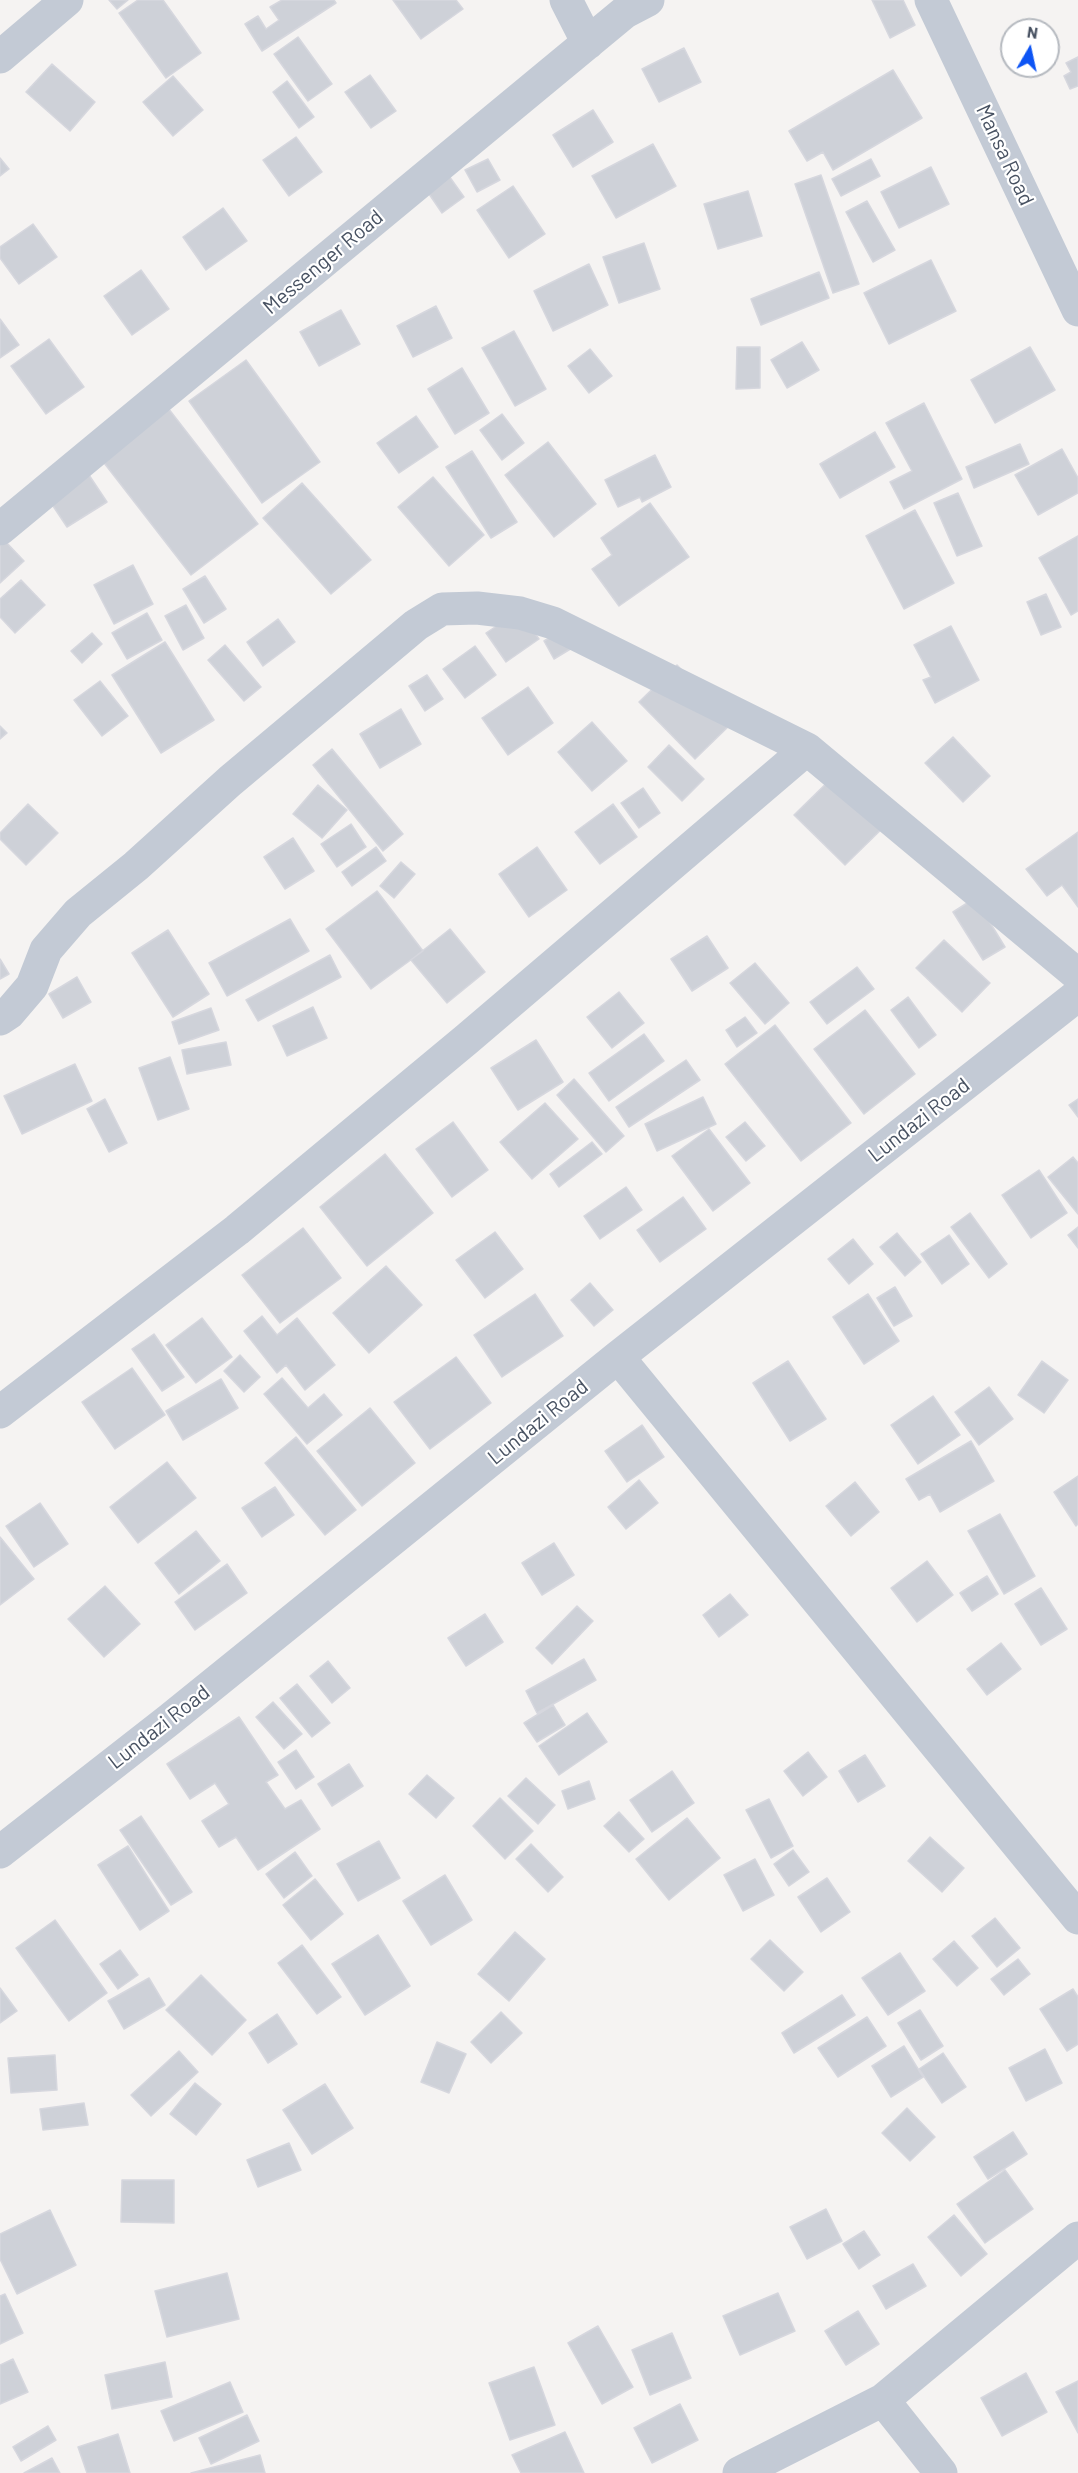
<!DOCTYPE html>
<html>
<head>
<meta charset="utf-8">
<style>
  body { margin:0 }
  #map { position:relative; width:1078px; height:2473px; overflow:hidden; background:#f5f3f2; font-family:Barlow,sans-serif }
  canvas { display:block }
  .north { position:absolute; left:1000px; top:18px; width:60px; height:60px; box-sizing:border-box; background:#fff; border:2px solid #b6bac0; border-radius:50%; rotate:9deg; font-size:16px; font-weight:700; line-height:24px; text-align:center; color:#485262 }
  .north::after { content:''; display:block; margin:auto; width:21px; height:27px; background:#0d54f4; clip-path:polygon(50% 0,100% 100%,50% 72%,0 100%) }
</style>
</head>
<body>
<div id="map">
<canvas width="1078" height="2473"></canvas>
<div class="north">N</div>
</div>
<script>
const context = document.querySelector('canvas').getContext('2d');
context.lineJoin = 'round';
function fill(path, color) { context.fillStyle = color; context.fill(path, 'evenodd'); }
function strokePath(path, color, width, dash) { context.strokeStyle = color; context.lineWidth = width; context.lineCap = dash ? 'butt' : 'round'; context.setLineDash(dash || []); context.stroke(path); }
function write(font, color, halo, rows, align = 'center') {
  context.font = font + ' Barlow,sans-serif'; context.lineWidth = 4.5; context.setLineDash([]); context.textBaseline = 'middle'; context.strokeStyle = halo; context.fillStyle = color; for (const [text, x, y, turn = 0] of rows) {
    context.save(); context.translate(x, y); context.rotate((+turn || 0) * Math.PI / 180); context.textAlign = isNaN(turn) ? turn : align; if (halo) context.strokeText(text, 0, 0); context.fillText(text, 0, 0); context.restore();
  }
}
const building = new Path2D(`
  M109,0H128L117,9Z
  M138,0H163L201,53L166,78L119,13Z
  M282,0H334L336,3L262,51L245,24L258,16L266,29L279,20L270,7Z
  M393,0H456L463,9L421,39Z
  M872,0H903L915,25L890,38Z
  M298,37L332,84L308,101L274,54Z
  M684,48L701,82L659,102L642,69Z
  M1078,57V86L1070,89L1064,76L1071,72L1066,63Z
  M52,64L95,102L70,131L26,92Z
  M893,70L922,118L833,170L823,152L807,161L789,131Z
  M370,75L396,111L371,128L345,92Z
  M173,76L203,110L173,136L143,102Z
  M287,81L314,117L299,128L273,92Z
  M593,110L613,142L573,167L553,135Z
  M296,137L322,172L289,196L263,160Z
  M653,144L676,186L616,218L592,176Z
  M0,158L9,169L0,176Z
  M488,159L500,180L477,192L465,170Z
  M871,159L880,176L841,196L832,179Z
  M931,167L949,204L899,228L881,192Z
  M821,175L859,284L833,293L795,184Z
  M449,176L464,197L442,213L427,191Z
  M513,186L545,234L509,258L477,210Z
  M748,191L762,236L718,249L704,204Z
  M867,201L895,250L873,262L846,212Z
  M223,208L247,241L206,270L183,237Z
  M33,224L57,257L19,284L0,258V247Z
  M644,243L660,289L619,303L603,257Z
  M931,260L956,311L889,344L864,293Z
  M589,264L608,305L553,331L534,291Z
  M141,270L169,309L132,335L104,296Z
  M819,272L829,298L761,325L751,299Z
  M436,306L452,338L413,357L397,326Z
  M341,310L360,344L319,366L300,332Z
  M0,319L19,345L0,358Z
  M514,331L546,389L515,406L482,348Z
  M49,339L84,387L46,414L11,366Z
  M802,342L819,370L787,388L771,360Z
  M737,347H760V388L736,389Z
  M1030,347L1055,390L995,423L971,380Z
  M590,349L612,376L589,393L568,366Z
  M246,360L320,462L262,503L189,401Z
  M462,368L489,413L455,434L428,389Z
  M924,403L962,479L904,509L890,482L912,471L886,423Z
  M168,408L258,524L191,575L101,459Z
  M502,414L524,443L502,460L480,430Z
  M416,416L438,447L399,473L377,443Z
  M875,432L895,467L840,498L820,464Z
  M548,442L596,504L554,537L505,475Z
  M1020,444L1029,464L974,488L966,467Z
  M1062,449L1078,478V493L1038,515L1015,475Z
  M472,451L517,522L491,538L446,467Z
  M655,455L671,487L642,502L640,497L618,507L605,480Z
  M87,472L107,502L67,527L47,497Z
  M433,477L484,535L449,566L398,507Z
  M302,483L371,560L331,594L263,518Z
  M958,493L982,546L957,556L934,503Z
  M650,503L689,557L619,606L592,569L612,555L601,538Z
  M915,510L954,583L904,609L866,536Z
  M1078,536V611L1071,615L1039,558Z
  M5,541L24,561L0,583V546Z
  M133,565L153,604L114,624L94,585Z
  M205,576L226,609L204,623L183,589Z
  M21,580L45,605L15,633L0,617V599Z
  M1046,594L1061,627L1041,635L1027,602Z
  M186,605L204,638L183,650L165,616Z
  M519,611L539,639L506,662L486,633Z
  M147,613L162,640L127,659L112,633Z
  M278,619L295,642L263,666L247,642Z
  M951,626L979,680L935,703L923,680L931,677L914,645Z
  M567,627L577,645L554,659L544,641Z
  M92,633L102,644L82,663L71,651Z
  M165,642L214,720L161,753L112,675Z
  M225,645L261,687L244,701L208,660Z
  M475,646L496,675L465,698L443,669Z
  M677,665L732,723L695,759L639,702Z
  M427,675L443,699L425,711L409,686Z
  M100,681L128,716L102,736L74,700Z
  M528,687L553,723L508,755L482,718Z
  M401,709L421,744L380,768L360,734Z
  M592,722L627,761L592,791L558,752Z
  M0,726L7,733L0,739Z
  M953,737L990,776L963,802L925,763Z
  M669,745L704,779L682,801L648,767Z
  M332,749L403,834L383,851L313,765Z
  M843,767L894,817L845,865L794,815Z
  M318,785L347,810L322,838L293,814Z
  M643,788L660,813L639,828L621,803Z
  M28,804L58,833L26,865L0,839V833Z
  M613,804L637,837L600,864L575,832Z
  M351,824L366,847L337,867L321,844Z
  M1078,832V907L1062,885L1047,896L1026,869Z
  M293,838L314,871L285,889L264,857Z
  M376,847L386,861L352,886L342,872Z
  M537,847L567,890L529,917L499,874Z
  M401,862L415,874L394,898L380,886Z
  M377,891L423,951L371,989L326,929Z
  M975,898L1005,947L983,960L953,912Z
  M290,919L309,951L227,996L209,963Z
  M450,929L485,972L447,1003L411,960Z
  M168,930L209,994L173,1017L132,953Z
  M707,936L728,968L692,991L671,959Z
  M944,940L990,983L962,1012L916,968Z
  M330,955L341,977L258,1021L246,1000Z
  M0,959L9,974L0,979Z
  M755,963L789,1003L765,1024L730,983Z
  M857,967L874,989L827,1024L810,1002Z
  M77,977L91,1002L63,1018L49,994Z
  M619,992L644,1023L612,1048L587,1017Z
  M908,997L936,1035L919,1048L891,1010Z
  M313,1007L327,1038L287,1056L273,1026Z
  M211,1008L219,1030L179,1044L172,1022Z
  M865,1010L915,1074L864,1114L814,1049Z
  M745,1017L757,1033L737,1047L726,1030Z
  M775,1025L851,1123L801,1161L725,1064Z
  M644,1034L664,1061L609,1101L589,1073Z
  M536,1040L563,1082L518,1110L491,1068Z
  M226,1042L231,1065L187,1074L182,1050Z
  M170,1057L189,1109L158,1120L139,1068Z
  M686,1060L700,1080L629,1127L616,1107Z
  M75,1064L92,1101L22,1134L4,1096Z
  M574,1079L624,1136L606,1152L557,1095Z
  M703,1097L716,1124L657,1151L645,1124Z
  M105,1099L127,1143L109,1152L87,1109Z
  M1078,1099V1117L1069,1105Z
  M545,1103L578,1139L532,1179L500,1142Z
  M453,1122L488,1170L452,1197L416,1149Z
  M745,1122L765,1146L746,1161L726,1137Z
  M709,1129L750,1183L713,1211L672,1156Z
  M592,1142L602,1154L559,1187L550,1174Z
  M385,1154L433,1213L367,1266L320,1207Z
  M1073,1157L1078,1163V1214L1048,1177Z
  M1039,1170L1067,1213L1031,1238L1002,1195Z
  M626,1187L642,1210L600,1239L584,1216Z
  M683,1197L706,1229L660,1262L637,1230Z
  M970,1213L1007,1264L989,1278L951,1227Z
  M1078,1227V1248L1068,1235Z
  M303,1228L341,1278L280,1323L242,1275Z
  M495,1232L523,1269L485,1298L456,1260Z
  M897,1233L921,1262L905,1276L880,1247Z
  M949,1235L969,1264L942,1284L921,1254Z
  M853,1239L873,1264L849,1284L828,1259Z
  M386,1266L422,1305L369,1353L333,1313Z
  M590,1283L613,1310L594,1326L571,1300Z
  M895,1287L912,1316L894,1326L877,1298Z
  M535,1294L563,1336L502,1377L474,1335Z
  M868,1294L899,1341L864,1364L833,1317Z
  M262,1316L277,1335L297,1318L335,1365L305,1390L286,1365L277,1373L244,1331Z
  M202,1318L232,1357L196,1383L166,1345Z
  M154,1334L184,1377L162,1391L132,1349Z
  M240,1355L260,1377L244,1392L224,1371Z
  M456,1357L491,1403L430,1449L394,1402Z
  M788,1361L826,1419L790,1441L753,1383Z
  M1042,1361L1068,1380L1044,1413L1018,1395Z
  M132,1368L165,1415L115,1449L82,1402Z
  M282,1378L308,1408L324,1394L342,1415L307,1444L264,1394Z
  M221,1379L238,1408L183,1440L166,1411Z
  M989,1387L1013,1419L979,1445L955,1412Z
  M933,1396L960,1435L918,1464L891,1425Z
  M370,1408L415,1463L362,1506L317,1451Z
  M642,1425L664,1457L627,1482L605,1451Z
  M296,1437L356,1510L325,1535L265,1463Z
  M971,1441L994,1481L940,1512L930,1494L919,1500L906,1479Z
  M167,1462L196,1498L138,1543L110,1507Z
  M1078,1476V1524L1076,1526L1054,1492Z
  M639,1480L658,1503L626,1529L608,1507Z
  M855,1482L879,1512L851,1536L826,1506Z
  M275,1487L294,1515L262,1537L242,1508Z
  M40,1503L68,1544L34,1567L6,1526Z
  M1000,1514L1035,1576L1004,1594L968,1531Z
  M196,1531L220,1561L179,1594L155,1563Z
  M0,1537L34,1579L0,1605Z
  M554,1543L574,1575L542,1595L522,1563Z
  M927,1561L953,1595L917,1622L891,1588Z
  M227,1564L247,1593L195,1630L175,1602Z
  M987,1576L998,1594L972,1611L960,1593Z
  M105,1586L140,1624L104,1657L68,1619Z
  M1041,1588L1067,1629L1041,1645L1015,1604Z
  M730,1594L748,1615L719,1637L703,1615Z
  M577,1606L593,1621L552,1664L536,1648Z
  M485,1614L503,1642L466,1666L448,1638Z
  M1001,1643L1021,1669L987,1695L967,1669Z
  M584,1659L596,1680L537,1713L526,1691Z
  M328,1661L350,1688L332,1703L310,1676Z
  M297,1684L330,1723L312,1737L280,1698Z
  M273,1702L302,1734L284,1749L256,1717Z
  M553,1705L565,1725L537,1742L524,1723Z
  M587,1713L607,1742L559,1775L539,1746Z
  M239,1717L278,1775L266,1782L285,1809L301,1800L320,1829L258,1870L236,1837L219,1847L202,1821L229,1804L215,1783L190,1799L167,1764Z
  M296,1750L314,1777L296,1789L278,1762Z
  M808,1752L827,1777L803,1796L784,1771Z
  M865,1755L885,1786L858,1802L839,1771Z
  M349,1764L363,1786L332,1806L318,1784Z
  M672,1771L694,1803L652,1832L630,1800Z
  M427,1775L454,1798L436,1818L409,1794Z
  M526,1778L555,1805L538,1824L508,1796Z
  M589,1781L595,1799L568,1809L562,1791Z
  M500,1798L533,1831L505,1859L473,1826Z
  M769,1799L793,1846L771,1858L746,1810Z
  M619,1812L644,1839L629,1852L604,1826Z
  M141,1816L192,1892L171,1905L120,1830Z
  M687,1818L720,1858L669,1900L636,1859Z
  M930,1837L964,1868L942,1892L908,1861Z
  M379,1841L400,1878L358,1901L337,1864Z
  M531,1844L563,1877L548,1892L516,1859Z
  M128,1846L169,1911L140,1930L98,1865Z
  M793,1850L809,1872L789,1886L774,1864Z
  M295,1852L312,1876L284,1898L266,1874Z
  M755,1859L774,1895L743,1911L724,1875Z
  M445,1875L472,1920L431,1945L403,1901Z
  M827,1878L850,1912L821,1932L798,1897Z
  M315,1879L343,1914L311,1940L283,1905Z
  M995,1918L1020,1948L997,1967L972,1936Z
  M55,1920L107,1993L69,2021L16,1948Z
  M515,1932L545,1959L509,2001L478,1974Z
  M378,1935L410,1986L365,2015L332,1964Z
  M770,1940L803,1972L784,1991L751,1959Z
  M954,1941L978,1968L957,1986L933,1959Z
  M302,1945L341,1997L317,2014L278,1963Z
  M120,1950L138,1975L118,1989L100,1964Z
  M900,1953L925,1991L888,2015L862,1978Z
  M1018,1959L1030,1974L1004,1995L991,1979Z
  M201,1975L246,2020L212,2055L166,2010Z
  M149,1978L165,2005L124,2029L108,2001Z
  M0,1988L17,2011L0,2023Z
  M1073,1989L1078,1997V2044L1067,2051L1040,2009Z
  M842,1995L855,2015L794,2053L782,2033Z
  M920,2010L943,2046L921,2060L898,2023Z
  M501,2012L522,2033L491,2063L471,2042Z
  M277,2014L297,2044L268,2063L249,2033Z
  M867,2017L886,2046L838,2077L818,2048Z
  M437,2042L466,2054L449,2093L421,2082Z
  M904,2046L923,2077L891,2097L872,2066Z
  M1045,2049L1062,2083L1026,2101L1009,2068Z
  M179,2051L198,2072L151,2116L131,2095Z
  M943,2053L966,2087L942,2103L919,2069Z
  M55,2055L57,2090L11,2093L8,2058Z
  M195,2083L221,2104L196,2135L170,2114Z
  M325,2084L353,2128L312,2154L283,2110Z
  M84,2103L88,2125L43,2130L40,2109Z
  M907,2108L935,2137L910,2161L882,2133Z
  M1013,2132L1027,2154L988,2179L974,2157Z
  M289,2143L301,2170L258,2187L247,2160Z
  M1005,2170L1033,2209L985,2243L957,2204Z
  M122,2180H174V2223L121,2222Z
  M826,2209L842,2241L807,2259L790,2227Z
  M50,2210L76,2265L17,2294L0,2259V2234Z
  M954,2215L987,2254L961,2276L928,2237Z
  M864,2231L880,2255L859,2269L843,2244Z
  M913,2264L926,2286L886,2309L873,2286Z
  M227,2273L239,2319L167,2337L155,2291Z
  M778,2293L795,2331L740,2355L723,2316Z
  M5,2294L23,2333L0,2344V2296Z
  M858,2311L879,2344L846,2365L825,2331Z
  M598,2326L633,2387L602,2404L568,2343Z
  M672,2333L691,2378L650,2395L632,2350Z
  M13,2359L28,2392L0,2404V2365Z
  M165,2362L172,2397L112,2409L105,2375Z
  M534,2367L555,2425L510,2440L489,2383Z
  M1026,2373L1047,2412L1002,2436L981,2398Z
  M1078,2381V2433L1056,2392Z
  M230,2382L243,2412L174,2441L161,2411Z
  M680,2404L698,2440L652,2463L634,2428Z
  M247,2415L259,2441L211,2464L199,2438Z
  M48,2426L56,2440L21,2461L13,2447Z
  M565,2432L584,2473H521L512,2455Z
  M118,2434L130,2473H87L78,2447Z
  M260,2455L265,2473H191Z
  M52,2458L60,2473H24Z`);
const street = new Path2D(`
  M566,0L588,43
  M931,0L1078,310
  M0,57L67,0
  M0,529L625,12L648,0
  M0,1019L9,1013L32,986L46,950L78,913L136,866L230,781L416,625L442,609L477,608L520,613L553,623L807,749
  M618,1357L1078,1918
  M0,1412L237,1230L467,1039L807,749L1078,975
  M0,1852L169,1720L618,1357L1078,995
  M883,2400L941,2473
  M739,2473L883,2400L1078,2238`);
const streetNames = [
  ["Mansa Road",1005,155,65],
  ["Messenger Road",323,262,-40],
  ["Lundazi Road",919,1120,-38],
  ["Lundazi Road",538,1422,-39],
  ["Lundazi Road",159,1727,-38]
];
fill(building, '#ced1d8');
strokePath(building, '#d6d7de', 1.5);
strokePath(street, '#c3cad5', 33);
write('21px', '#485262', '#fff', streetNames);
</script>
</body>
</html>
